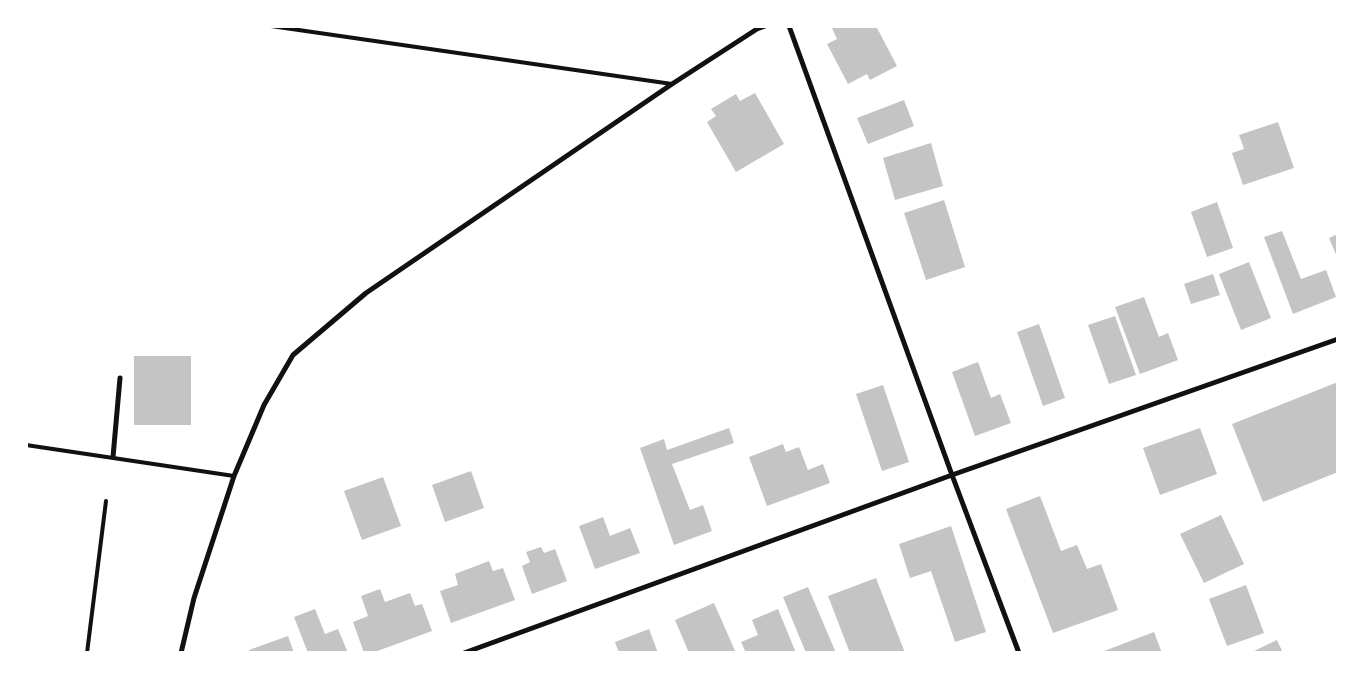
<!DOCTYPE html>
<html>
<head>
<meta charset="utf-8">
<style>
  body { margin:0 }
  #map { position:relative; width:1364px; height:679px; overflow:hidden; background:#fff; font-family:"IBM Plex Sans",sans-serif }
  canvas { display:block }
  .frame { position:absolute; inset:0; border:28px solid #fff; pointer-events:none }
</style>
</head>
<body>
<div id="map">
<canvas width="1364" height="679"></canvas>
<div class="frame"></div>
</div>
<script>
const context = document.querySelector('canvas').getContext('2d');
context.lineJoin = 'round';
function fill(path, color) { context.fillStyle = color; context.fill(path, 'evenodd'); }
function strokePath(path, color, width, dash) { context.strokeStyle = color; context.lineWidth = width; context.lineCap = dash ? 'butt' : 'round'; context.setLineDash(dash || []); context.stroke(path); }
const building = new Path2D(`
  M831,26H862L863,28L866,26H876L897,66L870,80L867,74L848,84L827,44L837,39Z
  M755,93L784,144L736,172L707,122L716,116L711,109L736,94L740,101Z
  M904,100L914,126L868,144L857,118Z
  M1278,122L1294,168L1243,185L1232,153L1244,149L1239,135Z
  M931,143L943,186L895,200L883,158Z
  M944,200L965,267L926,280L904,213Z
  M1217,202L1233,248L1207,257L1191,212Z
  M1282,231L1301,279L1326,270L1336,297L1293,314L1264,237Z
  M1338,234V259L1329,238Z
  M1249,262L1271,318L1241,330L1219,274Z
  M1213,274L1220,295L1191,304L1184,284Z
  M1144,297L1159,337L1168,333L1178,360L1140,374L1115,307Z
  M1115,316L1136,375L1109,384L1088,325Z
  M1039,324L1065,398L1043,406L1017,332Z
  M134,356H191V425H134Z
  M978,362L991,398L1000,394L1011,423L975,436L952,372Z
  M1338,382V472L1263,502L1232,424Z
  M883,385L909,462L882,471L856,394Z
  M729,428L734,443L672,464L690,510L703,505L712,531L674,545L640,448L664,439L667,450Z
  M1200,428L1217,474L1160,495L1143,448Z
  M783,444L786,452L799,447L808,470L823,464L830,483L767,506L749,457Z
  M471,471L484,508L445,522L432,485Z
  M383,477L401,526L362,540L344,491Z
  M1040,496L1061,551L1077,545L1087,569L1101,564L1118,610L1053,633L1006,509Z
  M1221,515L1244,564L1204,583L1180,534Z
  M603,517L610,536L630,528L640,553L595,569L579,526Z
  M951,526L986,632L955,642L931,571L910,578L899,544Z
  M541,547L544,553L555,549L567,581L532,594L522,566L530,562L526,552Z
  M489,561L493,571L503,568L515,600L451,623L440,591L458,585L455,574Z
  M876,578L905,653H850L828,596Z
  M1246,585L1264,633L1227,646L1209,599Z
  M808,587L836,653H806L783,597Z
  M380,589L385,602L410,593L415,606L422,604L432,631L372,653H364L353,622L368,616L361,596Z
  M714,603L736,653H689L675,620Z
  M315,609L325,634L338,629L348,653H308L294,617Z
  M778,609L796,653H746L741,642L758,635L752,620Z
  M649,629L658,653H619L615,642Z
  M1154,632L1162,653H1099Z
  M288,636L294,653H250L249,650Z
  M1277,640L1283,653H1250Z`);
const service = new Path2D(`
  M271,26L672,84
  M26,445L234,476
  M87,653L106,501`);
const minor = new Path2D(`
  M789,26L952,475L1019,653
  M113,457L120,378
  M181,653L194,598L234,476L264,405L293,355L366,293L672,84L757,29L765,26
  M464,653L952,475L1338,339`);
fill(building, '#c4c4c4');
strokePath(service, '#111', 4);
strokePath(minor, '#111', 5);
</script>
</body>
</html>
